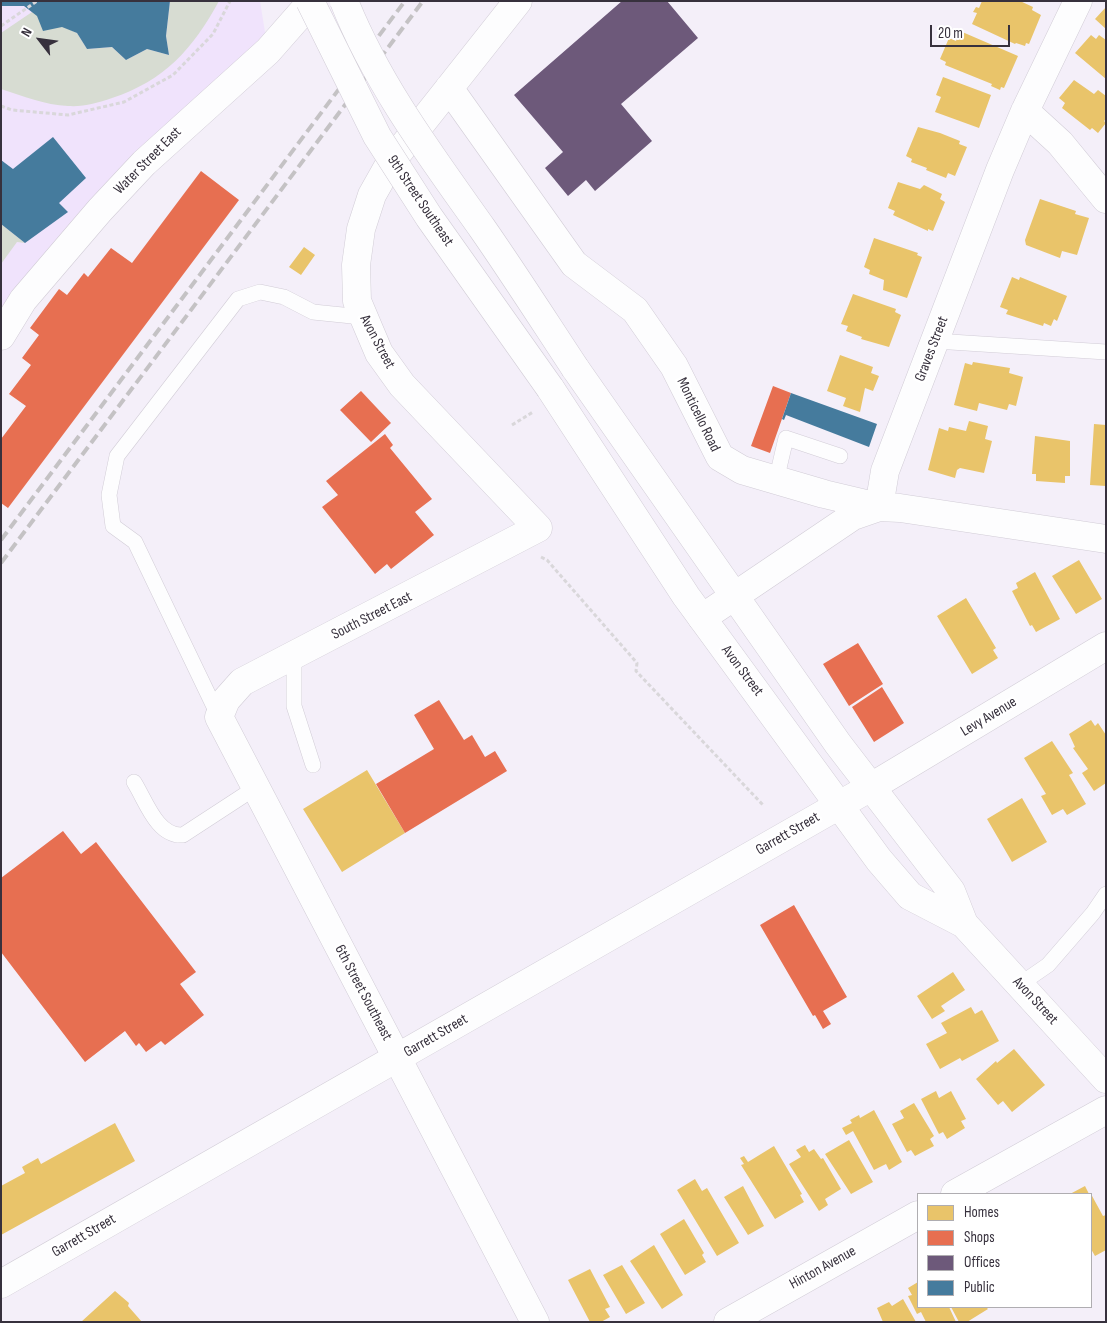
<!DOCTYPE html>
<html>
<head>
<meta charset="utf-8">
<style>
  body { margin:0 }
  #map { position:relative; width:1107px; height:1323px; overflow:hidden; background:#f4eff9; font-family:"Sofia Sans Condensed",sans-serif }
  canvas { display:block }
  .frame { position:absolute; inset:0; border:2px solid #37313d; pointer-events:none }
  .legend { position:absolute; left:917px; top:1193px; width:175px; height:115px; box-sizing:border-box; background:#fff; border:1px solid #afadb1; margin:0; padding:6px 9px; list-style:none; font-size:15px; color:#37313d }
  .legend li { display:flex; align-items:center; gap:10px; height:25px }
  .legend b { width:25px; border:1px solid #afadb1 }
  .north { position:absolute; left:15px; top:15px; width:50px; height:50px; -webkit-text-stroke:4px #fff; paint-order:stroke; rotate:300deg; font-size:14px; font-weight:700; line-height:20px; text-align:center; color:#37313d }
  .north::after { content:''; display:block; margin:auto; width:18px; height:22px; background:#37313d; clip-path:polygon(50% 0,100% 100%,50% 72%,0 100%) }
  .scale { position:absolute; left:930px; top:25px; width:80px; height:22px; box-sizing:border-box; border:2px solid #37313d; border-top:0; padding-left:6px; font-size:15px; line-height:18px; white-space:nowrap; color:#37313d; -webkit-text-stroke:4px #fff; paint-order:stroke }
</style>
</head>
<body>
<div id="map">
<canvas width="1107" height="1323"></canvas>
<div class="frame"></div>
<ul class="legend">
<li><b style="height:14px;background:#e9c46a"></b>Homes</li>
<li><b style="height:14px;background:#e76f51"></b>Shops</li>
<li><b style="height:14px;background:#6d597a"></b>Offices</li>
<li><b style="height:14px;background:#457b9d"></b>Public</li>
</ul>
<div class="north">N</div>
<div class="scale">20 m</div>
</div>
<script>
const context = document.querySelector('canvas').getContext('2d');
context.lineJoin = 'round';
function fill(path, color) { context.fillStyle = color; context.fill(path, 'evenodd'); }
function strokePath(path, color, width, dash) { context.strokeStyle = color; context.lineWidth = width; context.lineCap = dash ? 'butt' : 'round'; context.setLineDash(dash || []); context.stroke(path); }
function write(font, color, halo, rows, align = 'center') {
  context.font = font + ' "Sofia Sans Condensed",sans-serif'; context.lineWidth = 5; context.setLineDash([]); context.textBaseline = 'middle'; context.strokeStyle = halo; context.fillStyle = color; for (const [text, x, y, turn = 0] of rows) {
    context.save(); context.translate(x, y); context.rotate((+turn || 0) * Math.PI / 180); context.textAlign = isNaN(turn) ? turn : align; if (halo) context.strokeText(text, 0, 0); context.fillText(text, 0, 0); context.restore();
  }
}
const built = new Path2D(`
  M1,1H260L268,51L198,112L1,336Z`);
const green = new Path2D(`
  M170,1H219C193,49 164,81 112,98C97,103 84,107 68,106C45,105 23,96 1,89V33L32,12L77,33L87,49L112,47L126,60L147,49L169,55L166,36Z
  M1,224L25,243L17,242L1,264Z`);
const homes = new Path2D(`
  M982,1H1020L1033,7L1032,10L1041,15L1029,44L1026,43L1025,46L1016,43L1015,44L972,24L977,13L973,12L976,7L979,8Z
  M1106,7V29L1095,19Z
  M960,31L1018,56L1004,88L1001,87L1000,90L991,86L992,84L945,65L946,62L940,59L949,38L956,41Z
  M1091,35L1096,39L1099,35L1106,40V79L1075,53Z
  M943,77L991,95L979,128L935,112L941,97L936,95Z
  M1074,80L1094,94L1098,90L1106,96V119L1104,121L1106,123L1098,133L1092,128L1090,130L1062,108L1065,103L1059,98Z
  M918,127L940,133L960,141L959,144L967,147L955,176L948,173L946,178L926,170L927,168L911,162L912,159L906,156Z
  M898,182L920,189L924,185L942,194L940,199L945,202L933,231L928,229V231L893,215L895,211L888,208Z
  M1040,199L1076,211L1075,214L1089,218L1077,255L1062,251L1060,258L1026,245L1025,240Z
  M874,238L918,253L917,255L922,257L907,298L883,290L884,280L869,274L870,270L864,267Z
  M304,247L315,255L301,275L289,267Z
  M1012,277L1019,280L1020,277L1067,296L1057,321L1054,319L1051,326L1044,323L1043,326L1006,314L1008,310L1000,307Z
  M853,294L896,309L895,312L901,315L889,347L861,339L862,337L846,331L848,326L841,324Z
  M840,355L873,367L871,373L879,376L873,391L865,388L860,412L843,406L846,398L827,391Z
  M973,362L1010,368L1009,373L1023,377L1016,406L1009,404L1007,410L979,403L977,411L954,405L965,363L972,365Z
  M969,421L988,426L985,439L992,441L984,473L960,468L957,470L955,478L928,470L939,428L948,431L949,427L966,431Z
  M1094,424L1106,425V486L1090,485Z
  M1035,436L1070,441V476H1065V483L1036,481V474H1032Z
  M1079,560L1102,599L1076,614L1052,576Z
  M1035,572L1060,619L1036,632L1032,625L1030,626L1012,591L1018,588L1016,583Z
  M966,598L996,648L993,650L998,658L972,674L937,616Z
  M1091,720L1095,726L1098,723L1106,735V783L1094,791L1082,773L1088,769L1073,748L1075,747L1069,734Z
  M1052,741L1073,773L1069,775L1086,804L1067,815L1063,809L1052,815L1041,796L1046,794L1024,758Z
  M367,770L405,833L342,872L303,809Z
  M1022,798L1047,842L1012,862L987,819Z
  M953,972L965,990L941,1006L945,1011L932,1019L917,996Z
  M971,1007L975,1014L982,1010L999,1041L962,1061L960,1058L940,1069L926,1044L947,1033L941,1023Z
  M1014,1049L1045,1085L1012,1112L1003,1101L998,1105L976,1079L996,1061L997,1063Z
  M936,1091L939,1098L951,1091L966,1119L961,1121L965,1128L947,1139L943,1132L939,1134L921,1099Z
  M914,1103L934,1136L930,1139L934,1146L915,1156L911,1150L907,1152L892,1124L904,1118L900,1111Z
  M874,1110L902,1162L889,1170L886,1164L874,1170L853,1131L846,1135L842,1128L852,1123L850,1120L859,1115L860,1118Z
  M115,1123L135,1161L1,1235V1186L25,1173L22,1167L38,1158L41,1164Z
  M849,1140L873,1182L851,1194L825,1154Z
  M805,1145L809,1152L814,1149L821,1159L823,1158L841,1189L825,1199L828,1205L819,1211L789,1164L801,1157L796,1150Z
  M774,1146L802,1194L800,1195L804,1202L775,1219L741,1165L744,1164L740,1158L744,1156L748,1162Z
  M695,1179L702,1191L707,1188L739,1243L717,1256L677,1190Z
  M743,1186L764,1226L748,1235L724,1197Z
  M1085,1186L1089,1194H1070Z
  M1091,1194L1103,1216L1106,1215V1250L1095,1256L1091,1249Z
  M684,1219L704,1253L702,1255L706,1262L685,1275L660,1234Z
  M654,1245L683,1295L662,1309L630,1261Z
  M622,1265L645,1303L626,1314L603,1275Z
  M590,1269L610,1307L605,1309L610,1317L601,1322H590L568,1280Z
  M918,1282V1307H949L956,1322H926L921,1312L917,1314L908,1296L912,1295L908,1288Z
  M115,1291L129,1303L128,1306L142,1322H81Z
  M903,1299L916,1322H883L877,1308L889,1302L892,1306Z
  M951,1307H986L988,1309L967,1322H959Z`);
const shops = new Path2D(`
  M201,171L239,200L8,508L1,503V439L26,406L9,394L31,365L22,358L39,335L30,328L59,289L67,295L84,273L88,277L111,248L132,263Z
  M773,386L791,393L770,453L751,446Z
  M361,391L391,423L371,442L340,410Z
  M385,434L393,445L390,448L432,499L415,512L434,535L391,569L387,564L375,574L322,507L338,495L326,481Z
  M858,643L883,684L849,706L823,664Z
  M882,687L904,723L874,742L852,707Z
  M439,700L464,740L472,735L485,757L495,751L507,771L405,833L376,784L434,749L414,715Z
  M63,831L81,854L96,842L196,972L180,984L204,1015L165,1045L161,1041L146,1052L139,1043L136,1046L125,1031L85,1062L1,952V878Z
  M794,905L847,997L823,1011L831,1024L823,1029L815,1015L813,1016L760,925Z`);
const offices = new Path2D(`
  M622,1H667L698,38L621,104L652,141L595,191L586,180L568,196L545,168L563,152L514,95Z`);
const public = new Path2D(`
  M1,1H170L166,36L169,55L147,49L126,60L112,47L87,49L77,33L62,27L43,31L37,16L24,6H2Z
  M53,137L86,178L59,203L68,212L25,243L1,224V160L13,169Z
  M791,393L877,424L869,447L786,415L784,420L782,419Z`);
const path = new Path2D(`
  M1,26L37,1
  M1,106L12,110L68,115L124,102L173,75L213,34L230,1
  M512,425L533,412
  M541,557L547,560L637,663L636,671L763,805`);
const service = new Path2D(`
  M935,341L1106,352
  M776,481L786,438L840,456
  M294,655V706L313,765
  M219,717L135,542L113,526L109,495L117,456L238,299L260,292L284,297L313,312L362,317
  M134,782C146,801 157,837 183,835L255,788
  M1019,985L1048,965L1093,913L1106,894`);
const minor = new Path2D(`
  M518,1L390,163L372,195L361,229L356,265L357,301L379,353L402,385L538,528L242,682L226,700L219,717L535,1322
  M449,88L574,264L635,310L674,366L720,457L742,470L824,494L879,507L900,508L1106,539
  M1025,111L1060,143L1106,199
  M879,507L885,471L1000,170L1025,111L1078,1
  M702,618L853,516L879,507
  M871,787L1106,646
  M955,1194L1106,1110
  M728,1322L918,1215`);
const tertiary = new Path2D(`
  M1,336L23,300L100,210L144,163L268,51L312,1
  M1,1284L871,787`);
const primary = new Path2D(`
  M575,368L838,744L951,891L964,924
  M550,388L686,596L879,860L910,896L964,924L1106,1079`);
const rail = new Path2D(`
  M1,540L405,1
  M1,563L423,1`);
const primaryBridge = new Path2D(`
  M310,1L377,136L429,217L550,388
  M344,1C377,84 431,156 482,228C514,274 544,321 575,368`);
const streetNames = [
  ["Water Street East",148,161,-45],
  ["9th Street Southeast",420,201,56],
  ["Avon Street",377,342,62],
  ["Graves Street",932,349,-69],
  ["Monticello Road",698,415,64],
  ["South Street East",372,616,-27],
  ["Avon Street",742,671,53],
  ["Levy Avenue",989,717,-31],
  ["Garrett Street",788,834,-30],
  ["6th Street Southeast",363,993,62],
  ["Avon Street",1035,1001,47],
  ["Garrett Street",436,1036,-30],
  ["Garrett Street",84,1236,-30],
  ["Hinton Avenue",823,1268,-29]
];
fill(built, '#f0e3fc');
fill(green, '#d7dcd2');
fill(homes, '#e9c46a');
fill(shops, '#e76f51');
fill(offices, '#6d597a');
fill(public, '#457b9d');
strokePath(service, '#d1ccd6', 16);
strokePath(minor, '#d1ccd6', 29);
strokePath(tertiary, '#d1ccd6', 29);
strokePath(primary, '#d1ccd6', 29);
strokePath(path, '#d9d7da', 3, [4, 2.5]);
strokePath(service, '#fdfdfe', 15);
strokePath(minor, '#fdfdfe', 28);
strokePath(tertiary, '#fdfdfe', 28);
strokePath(primary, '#fdfdfe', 28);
strokePath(rail, '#c4c2c4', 4, [10, 5]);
strokePath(primaryBridge, '#d1ccd6', 29, []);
strokePath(primaryBridge, '#fdfdfe', 28);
write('15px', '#37313d', '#fff', streetNames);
</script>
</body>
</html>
